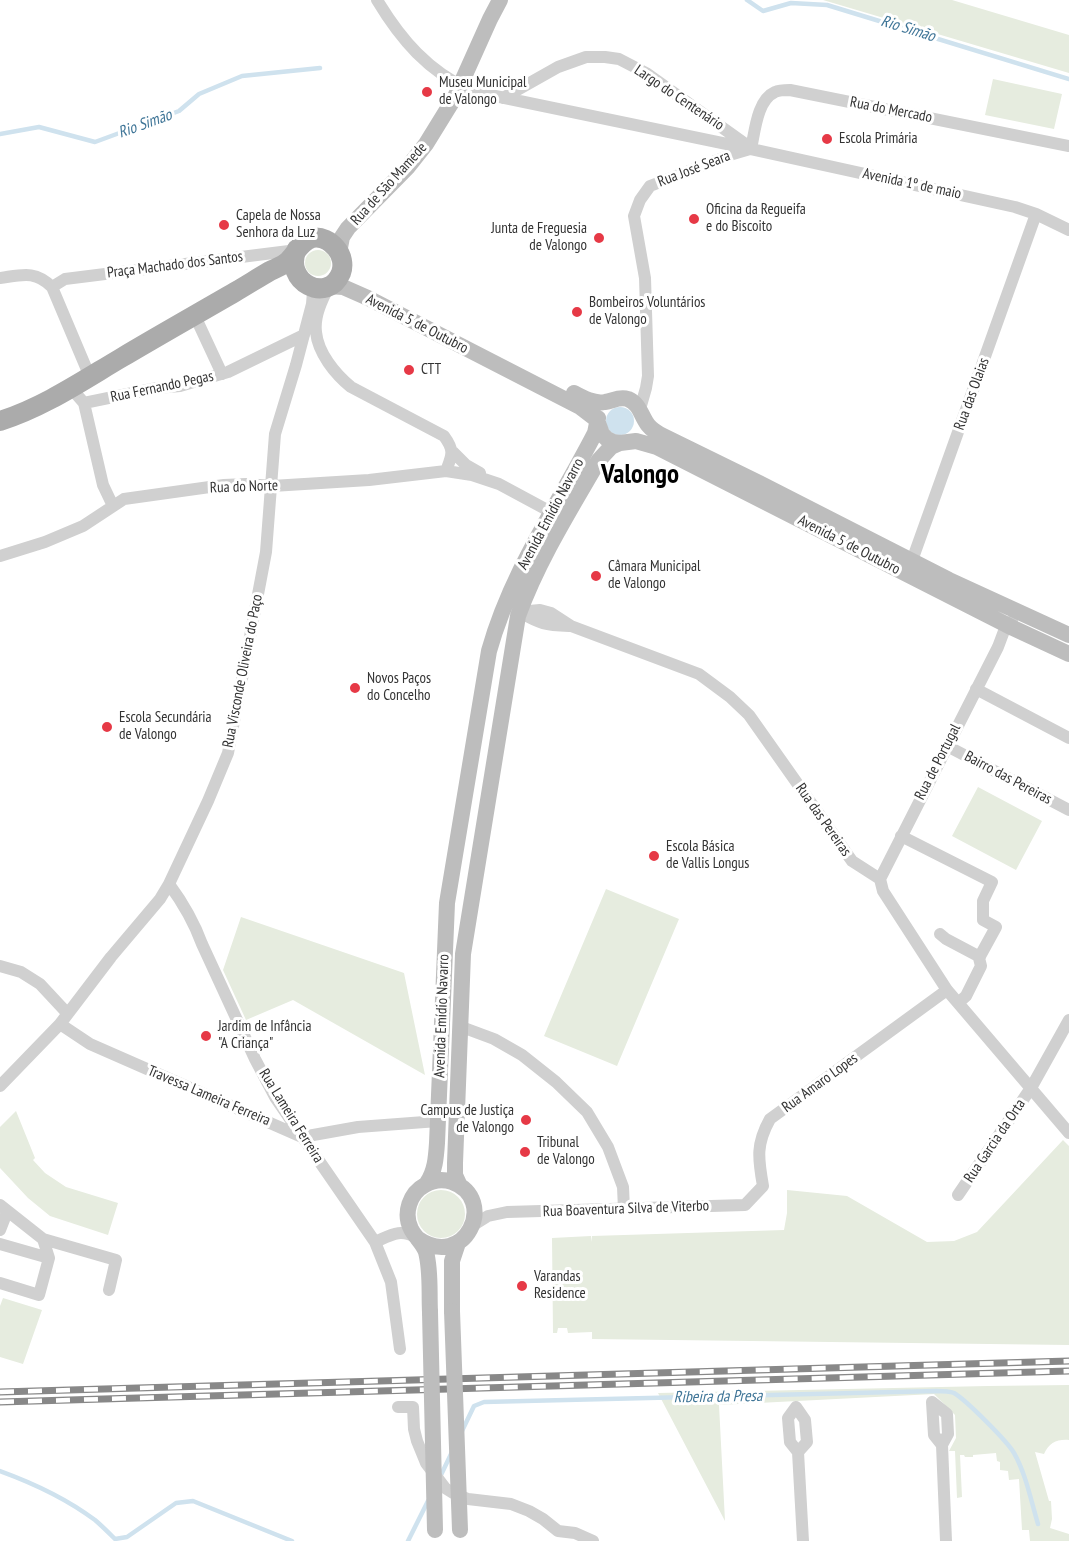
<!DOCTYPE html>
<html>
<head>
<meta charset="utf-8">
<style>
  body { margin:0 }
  canvas { display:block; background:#fff }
</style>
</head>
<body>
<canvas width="1069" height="1541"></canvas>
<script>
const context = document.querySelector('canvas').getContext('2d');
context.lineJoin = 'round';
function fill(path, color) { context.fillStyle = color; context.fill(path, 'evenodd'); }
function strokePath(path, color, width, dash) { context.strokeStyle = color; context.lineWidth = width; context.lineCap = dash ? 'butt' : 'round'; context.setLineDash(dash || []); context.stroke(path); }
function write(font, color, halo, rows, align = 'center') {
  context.font = font + ' "PT Sans Narrow",sans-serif'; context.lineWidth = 6; context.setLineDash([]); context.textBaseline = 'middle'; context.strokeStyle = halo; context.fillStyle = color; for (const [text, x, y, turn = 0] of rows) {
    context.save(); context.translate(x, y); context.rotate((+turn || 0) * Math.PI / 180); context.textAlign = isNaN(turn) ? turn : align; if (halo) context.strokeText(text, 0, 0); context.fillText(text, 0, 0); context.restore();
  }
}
const green = new Path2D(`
  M823,0H952L1069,35V73Z
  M993,79L1062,94L1054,129L985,115Z
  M305 263a13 13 0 1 1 26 0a13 13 0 1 1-26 0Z
  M978,787L1042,821L1016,870L952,836Z
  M606,889L679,919L617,1066L544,1036Z
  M241,917L404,973L425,1075L293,1000L246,1020L223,970Z
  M16,1111L35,1158L33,1160L45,1173L66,1187L118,1203L108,1235L50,1216L28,1198L0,1168V1127Z
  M1063,1140L1069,1146V1345L592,1339V1332L568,1333L567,1328H558L557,1333H553L552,1238L591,1236L592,1242V1236L784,1230L787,1213V1190L847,1196L927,1242L954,1241L977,1232Z
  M417 1214a24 24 0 1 1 48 0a24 24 0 1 1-48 0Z
  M3,1298L42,1310L23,1364L0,1357V1306Z
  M1069,1385V1440C1057,1439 1049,1443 1044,1454L1035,1452L1049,1501H1051L1052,1519L1050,1528L1069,1534V1541H1030L1029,1530H1022L1019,1479L1009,1480L1008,1471L1000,1470V1462L997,1461L996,1453L973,1455V1457H965L964,1455H960L962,1497L957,1498L955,1451H949L956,1438L955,1415L934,1394L719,1405L725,1521L658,1393L988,1386Z`);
const water = new Path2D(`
  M606 421a14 14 0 1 1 28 0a14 14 0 1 1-28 0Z`);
const stream = new Path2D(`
  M747,0L763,11L791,3L827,5L1069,79
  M0,134L39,127L95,142L179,111L199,94L242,76L320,68
  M462,1431L474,1406L484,1402L936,1391C942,1391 949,1391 954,1393C966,1400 1007,1441 1014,1453C1026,1474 1031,1501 1038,1524
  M0,1471C33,1483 67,1499 95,1520C102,1526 109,1533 115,1539L127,1537L176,1503L193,1501L292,1541
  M440,1477L452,1452
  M408,1541L428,1501`);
const street = new Path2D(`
  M377,0C401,40 428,71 471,91L751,149L1015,207L1036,214L1069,230
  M503,98L558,67L586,57H605L619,59L646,73L748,146
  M751,149C755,131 757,100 775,92C779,90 785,90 790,90L1069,146
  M0,278C22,275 35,270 52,287L90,377
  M329,286C322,300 314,316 316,332C318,353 335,374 351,387L444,436C455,451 452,455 446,471
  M52,287L65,279L289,251L299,246
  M195,316L222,374
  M71,388L84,403L103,485L113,506
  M84,403L157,388L180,386L228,372L304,335
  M640,409L646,388L648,376L645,278L634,216L640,200L650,186L733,154L750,149
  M453,452L466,465L480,473
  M0,556L45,542L83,526L124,499L224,485L246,484L272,486L369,480L446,471L472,475L499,484L551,512
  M909,569L1036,214
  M519,612L540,610L551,613L571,626L699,674L730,697L749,715L852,861L880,879L883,891L947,990L1069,1133
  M519,612C541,624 545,625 569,626
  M976,689L1069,738
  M947,746L1069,810
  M901,836L992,882L983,901V920L996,927L979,958L981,966L966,996L958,1003
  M880,879L998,647L1004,631L1012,621
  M169,884C183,903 194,922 202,944L255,1059L275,1097L375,1242L391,1282L400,1349
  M940,934L946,939L980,957
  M0,966L21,972L40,984L67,1013
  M60,1024L90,1044L302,1137L358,1127L438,1121
  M459,1026L494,1039L522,1055L556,1082L587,1112L608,1147L623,1187L624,1209
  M0,1086L60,1024L111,957L160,899L169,884L208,801L228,753L266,552L275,434L296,365L312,304L313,292L310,287
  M958,1195L1031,1088L1069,1020
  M0,1205L43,1239L49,1258L39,1295L0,1283
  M472,1226L488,1216L507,1212L745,1205L763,1186C758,1158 756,1144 770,1119L947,990
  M0,1230L7,1212
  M43,1239L116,1260L109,1290
  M375,1242C391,1235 400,1228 417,1238
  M0,1244L49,1258
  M932,1402L947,1414L948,1434L942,1445L934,1435Z
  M398,1407H413L414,1429L417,1441L426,1463L445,1488L453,1493L468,1499L511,1504L529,1511L543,1519L558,1531L575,1533L593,1541
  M796,1407L805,1420L807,1442L798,1452L790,1442L788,1418Z
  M942,1445L946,1541
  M798,1452L803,1541`);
const secondary = new Path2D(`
  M339,253L342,237L348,228L407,168L426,144L455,97L490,19L500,0
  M329,286L343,287L368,298L580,407L597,420L602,434L607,439L613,442L620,443L636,441L657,447L1013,628L1069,654
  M574,393C583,398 594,404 605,402C613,401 619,396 628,399C640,404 641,416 648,425C652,430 657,433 663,436L759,483L949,580L1069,635
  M427,1183C435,1171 436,1158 437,1143L447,903L489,651C511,572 558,505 595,433L598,418
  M460,1186L455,1175V1163L463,954L518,616C538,561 570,510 599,460L611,447L620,443
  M417,1238C465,1272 499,1199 452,1182C443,1179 433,1180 425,1185C410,1193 403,1213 411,1229C415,1237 423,1243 426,1252C431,1271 429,1292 430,1312
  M452,1311V1261L458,1243`);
const primary = new Path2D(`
  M0,421C44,407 82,381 121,358C158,336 197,314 235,292C247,285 258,278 270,271C276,268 285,265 289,260C297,252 300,242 312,238C321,236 330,241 336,248C342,255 344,265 341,273C328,305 282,282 297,249`);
const rail = new Path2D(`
  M0,1392L1069,1361
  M0,1402L1069,1371`);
const secondaryBridge = new Path2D(`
  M452,1311L460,1530
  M430,1312L435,1530`);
const markers = [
  [427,92,6,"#e63946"],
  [827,139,6,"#e63946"],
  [694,219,6,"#e63946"],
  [224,225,6,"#e63946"],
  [599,238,6,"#e63946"],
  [577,312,6,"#e63946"],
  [409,370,6,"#e63946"],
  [596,576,6,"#e63946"],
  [355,688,6,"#e63946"],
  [107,727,6,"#e63946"],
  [654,856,6,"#e63946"],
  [206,1036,6,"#e63946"],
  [526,1120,6,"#e63946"],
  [525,1152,6,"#e63946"],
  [522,1286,6,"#e63946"]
];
const poiNames = [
  ["Museu Municipal",439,83],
  ["de Valongo",439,100],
  ["Escola Primária",839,139],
  ["Oficina da Regueifa",706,210],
  ["e do Biscoito",706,227],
  ["Capela de Nossa",236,216],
  ["Senhora da Luz",236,233],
  ["Junta de Freguesia",587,229,"right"],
  ["de Valongo",587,246,"right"],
  ["Bombeiros Voluntários",589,303],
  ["de Valongo",589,320],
  ["CTT",421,370],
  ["Câmara Municipal",608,567],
  ["de Valongo",608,584],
  ["Novos Paços",367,679],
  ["do Concelho",367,696],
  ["Escola Secundária",119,718],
  ["de Valongo",119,735],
  ["Escola Básica",666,847],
  ["de Vallis Longus",666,864],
  ["Jardim de Infância",218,1027],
  ["\"A Criança\"",218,1044],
  ["Campus de Justiça",514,1111,"right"],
  ["de Valongo",514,1128,"right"],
  ["Tribunal",537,1143],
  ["de Valongo",537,1160],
  ["Varandas",534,1277],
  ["Residence",534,1294]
];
const streetNames = [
  ["Largo do Centenário",679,98,34],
  ["Rua do Mercado",891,110,11],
  ["Rua José Seara",694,169,-21],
  ["Rua de São Mamede",389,184,-48],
  ["Avenida 1º de maio",912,184,12],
  ["Praça Machado dos Santos",175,265,-7],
  ["Avenida 5 de Outubro",417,324,27],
  ["Rua Fernando Pegas",162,387,-12],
  ["Rua das Olaias",972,394,-70],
  ["Rua do Norte",244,487,-2],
  ["Avenida Emídio Navarro",551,514,-62],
  ["Avenida 5 de Outubro",849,545,27],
  ["Rua Visconde Oliveira do Paço",243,671,-79],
  ["Rua de Portugal",938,762,-63],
  ["Bairro das Pereiras",1008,778,28],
  ["Rua das Pereiras",823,820,55],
  ["Avenida Emídio Navarro",442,1016,-88],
  ["Rua Amaro Lopes",820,1083,-36],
  ["Travessa Lameira Ferreira",209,1096,23],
  ["Rua Lameira Ferreira",291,1116,58],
  ["Rua Garcia da Orta",995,1141,-56],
  ["Rua Boaventura Silva de Viterbo",626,1209,-2]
];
const waterNames = [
  ["Rio Simão",908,29,17],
  ["Rio Simão",145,124,-20],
  ["Ribeira da Presa",718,1397,-1]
];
const townNames = [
  ["Valongo",640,475]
];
fill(green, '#e6ecdf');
fill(water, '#cfe2ee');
strokePath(stream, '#cfe2ee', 4.5);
strokePath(street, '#d0d0d0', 12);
strokePath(secondary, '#bdbdbd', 16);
strokePath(primary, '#ababab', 20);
strokePath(rail, '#888', 7);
strokePath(rail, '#fff', 4.5, [14]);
strokePath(secondaryBridge, '#bdbdbd', 16);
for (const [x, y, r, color] of markers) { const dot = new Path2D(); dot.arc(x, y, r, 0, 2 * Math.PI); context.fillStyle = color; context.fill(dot); strokePath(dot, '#fff', 2); }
write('15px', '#333', '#fff', poiNames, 'left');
write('15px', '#333', '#fff', streetNames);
write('italic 16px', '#3f7597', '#fff', waterNames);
write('bold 27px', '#000', '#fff', townNames);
</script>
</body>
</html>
